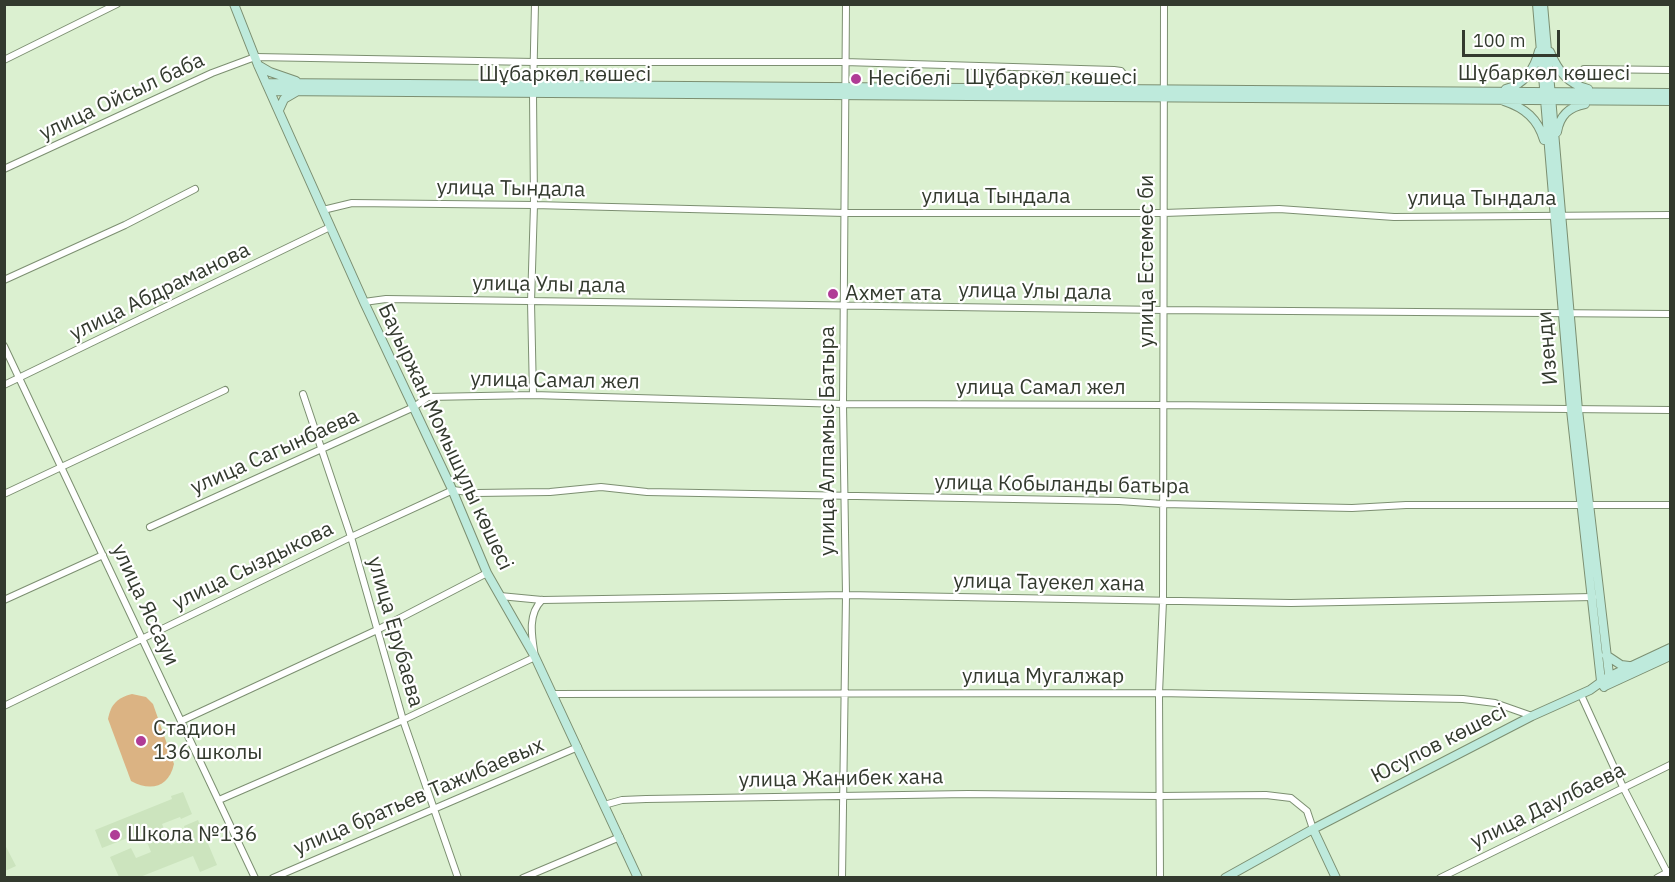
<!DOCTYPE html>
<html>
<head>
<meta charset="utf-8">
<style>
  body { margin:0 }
  #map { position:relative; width:1675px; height:882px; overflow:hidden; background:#dbf0d0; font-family:"IBM Plex Sans",sans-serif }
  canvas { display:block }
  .frame { position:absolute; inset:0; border:6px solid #333a2e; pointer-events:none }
  .scale { position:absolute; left:1462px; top:30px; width:98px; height:27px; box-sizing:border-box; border:3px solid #333a2e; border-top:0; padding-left:8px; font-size:18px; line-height:21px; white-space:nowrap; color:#333a2e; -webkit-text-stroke:4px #fff; paint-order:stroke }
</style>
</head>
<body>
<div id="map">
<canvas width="1675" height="882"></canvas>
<div class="frame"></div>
<div class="scale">100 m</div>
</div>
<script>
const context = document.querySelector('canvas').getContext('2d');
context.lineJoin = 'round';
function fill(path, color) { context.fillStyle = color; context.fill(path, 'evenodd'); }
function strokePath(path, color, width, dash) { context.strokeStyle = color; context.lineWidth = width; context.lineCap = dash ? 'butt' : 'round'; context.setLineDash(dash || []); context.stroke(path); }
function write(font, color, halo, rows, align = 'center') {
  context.font = font + ' "IBM Plex Sans",sans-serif'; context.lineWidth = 4.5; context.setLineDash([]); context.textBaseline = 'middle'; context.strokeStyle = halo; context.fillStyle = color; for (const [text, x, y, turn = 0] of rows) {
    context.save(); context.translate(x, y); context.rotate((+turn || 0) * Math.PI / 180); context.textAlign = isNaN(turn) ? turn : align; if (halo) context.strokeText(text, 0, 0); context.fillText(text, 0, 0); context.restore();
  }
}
const built = new Path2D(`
  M183,792L192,814L181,819L180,817L162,824L171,845L188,838L184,826L198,820L217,865L200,872L193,856L140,877H119L110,857L131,848L136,858L151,852L143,832L102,848L95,830L172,799L171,796Z
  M4,843L16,866L5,871H4Z`);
const green = new Path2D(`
  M132,694L146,697L153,704L174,764C169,787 151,792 131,781L108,719C111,704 117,698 132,694Z`);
const street = new Path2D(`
  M4,60L117,4
  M1584,69L1670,70
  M4,169L212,73L255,57L534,62H844L1114,70L1121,71L1125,76L1128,89
  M323,210L352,203L534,205L845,213H1164L1279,209L1394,217L1670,215
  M4,280L125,225L195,189
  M364,302L386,299L1164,310L1670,314
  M4,346L255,878
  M4,385L330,227
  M303,394L351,537L403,720L458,878
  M533,395L531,302L534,205L533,93L535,4
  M4,494L225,390
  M150,527L414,407L428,397L533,395L843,404L1164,405L1670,410
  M500,596L542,600L846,595L1291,603L1593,597
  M4,600L103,555
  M552,694L1159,693L1463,699L1495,703L1532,716
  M1581,695L1623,787L1670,878
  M4,706L351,537L453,490L476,493L550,492L601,487L647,492L1119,501L1163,504L1352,508L1406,505H1670
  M181,721L377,630L487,573
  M219,800L403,720L535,657C532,637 527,615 542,600
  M604,805L622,800L646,799L968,794L1159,796L1266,795L1291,798L1307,811L1313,829
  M273,878L578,747
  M523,878L620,837
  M842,878L846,595L843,404L846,4
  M1160,878L1159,693L1163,601L1164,4
  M1440,878L1670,765
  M1657,878L1670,871`);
const secondary = new Path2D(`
  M234,4L258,65L364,302L451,487L487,573L535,657L638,878
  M1537,4L1571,410L1601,681L1604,687
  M1543,4L1578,410L1610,683
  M1550,52C1558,71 1568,84 1588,89
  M258,65L270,72L296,81
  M266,83L1670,93
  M1506,89C1524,85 1535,68 1539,51
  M270,91L1670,101
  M1504,101C1525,108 1538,119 1544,140
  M279,110L284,99L296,92
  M1557,132C1560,115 1569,107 1585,104
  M1606,655L1621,665L1629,666
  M1605,686L1670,656
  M1313,829L1336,878
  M1225,878L1313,829L1532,716L1590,690L1608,677L1670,648`);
const markers = [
  [856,79,6,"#b03c96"],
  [833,294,6,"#b03c96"],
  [141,741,6,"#b03c96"],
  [115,835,6,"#b03c96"]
];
const streetNames = [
  ["Шұбаркөл көшесі",1544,74],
  ["Шұбаркөл көшесі",565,75],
  ["Шұбаркөл көшесі",1051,78],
  ["улица Ойсыл баба",122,97,-25],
  ["улица Тындала",511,189,1],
  ["улица Тындала",996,197],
  ["улица Тындала",1482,199],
  ["улица Естемес би",1147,261,-90],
  ["улица Улы дала",549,285,1],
  ["улица Абдраманова",160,292,-26],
  ["улица Улы дала",1035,292,1],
  ["Изенди",1548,348,-95],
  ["улица Самал жел",555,381,1],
  ["улица Самал жел",1041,388],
  ["Бауыржан Момышұлы көшесі",445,437,65],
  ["улица Алпамыс Батыра",828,441,-90],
  ["улица Сагынбаева",275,452,-24],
  ["улица Кобыланды батыра",1062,485,1],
  ["улица Сыздыкова",253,566,-26],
  ["улица Тауекел хана",1049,583,1],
  ["улица Яссауи",145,605,65],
  ["улица Ерубаева",395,632,74],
  ["улица Мугалжар",1043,677],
  ["Юсупов көшесі",1439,744,-27],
  ["улица Жанибек хана",841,779,-1],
  ["улица братьев Тажибаевых",419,797,-23],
  ["улица Даулбаева",1548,806,-26]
];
const poiNames = [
  ["Несібелі",868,79],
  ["Ахмет ата",845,294],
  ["Стадион",153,729],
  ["136 школы",153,753],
  ["Школа №136",127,835]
];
fill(built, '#cce4be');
fill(green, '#dbb383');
strokePath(street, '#7c8f71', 8);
strokePath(secondary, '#7c8f71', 10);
strokePath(street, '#fff', 6);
strokePath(secondary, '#beeadc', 8);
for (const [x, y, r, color] of markers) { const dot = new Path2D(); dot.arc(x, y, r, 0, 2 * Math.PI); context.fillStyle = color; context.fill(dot); strokePath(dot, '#fff', 2); }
write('21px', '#333a2e', '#fff', streetNames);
write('21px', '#333a2e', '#fff', poiNames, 'left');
</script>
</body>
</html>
